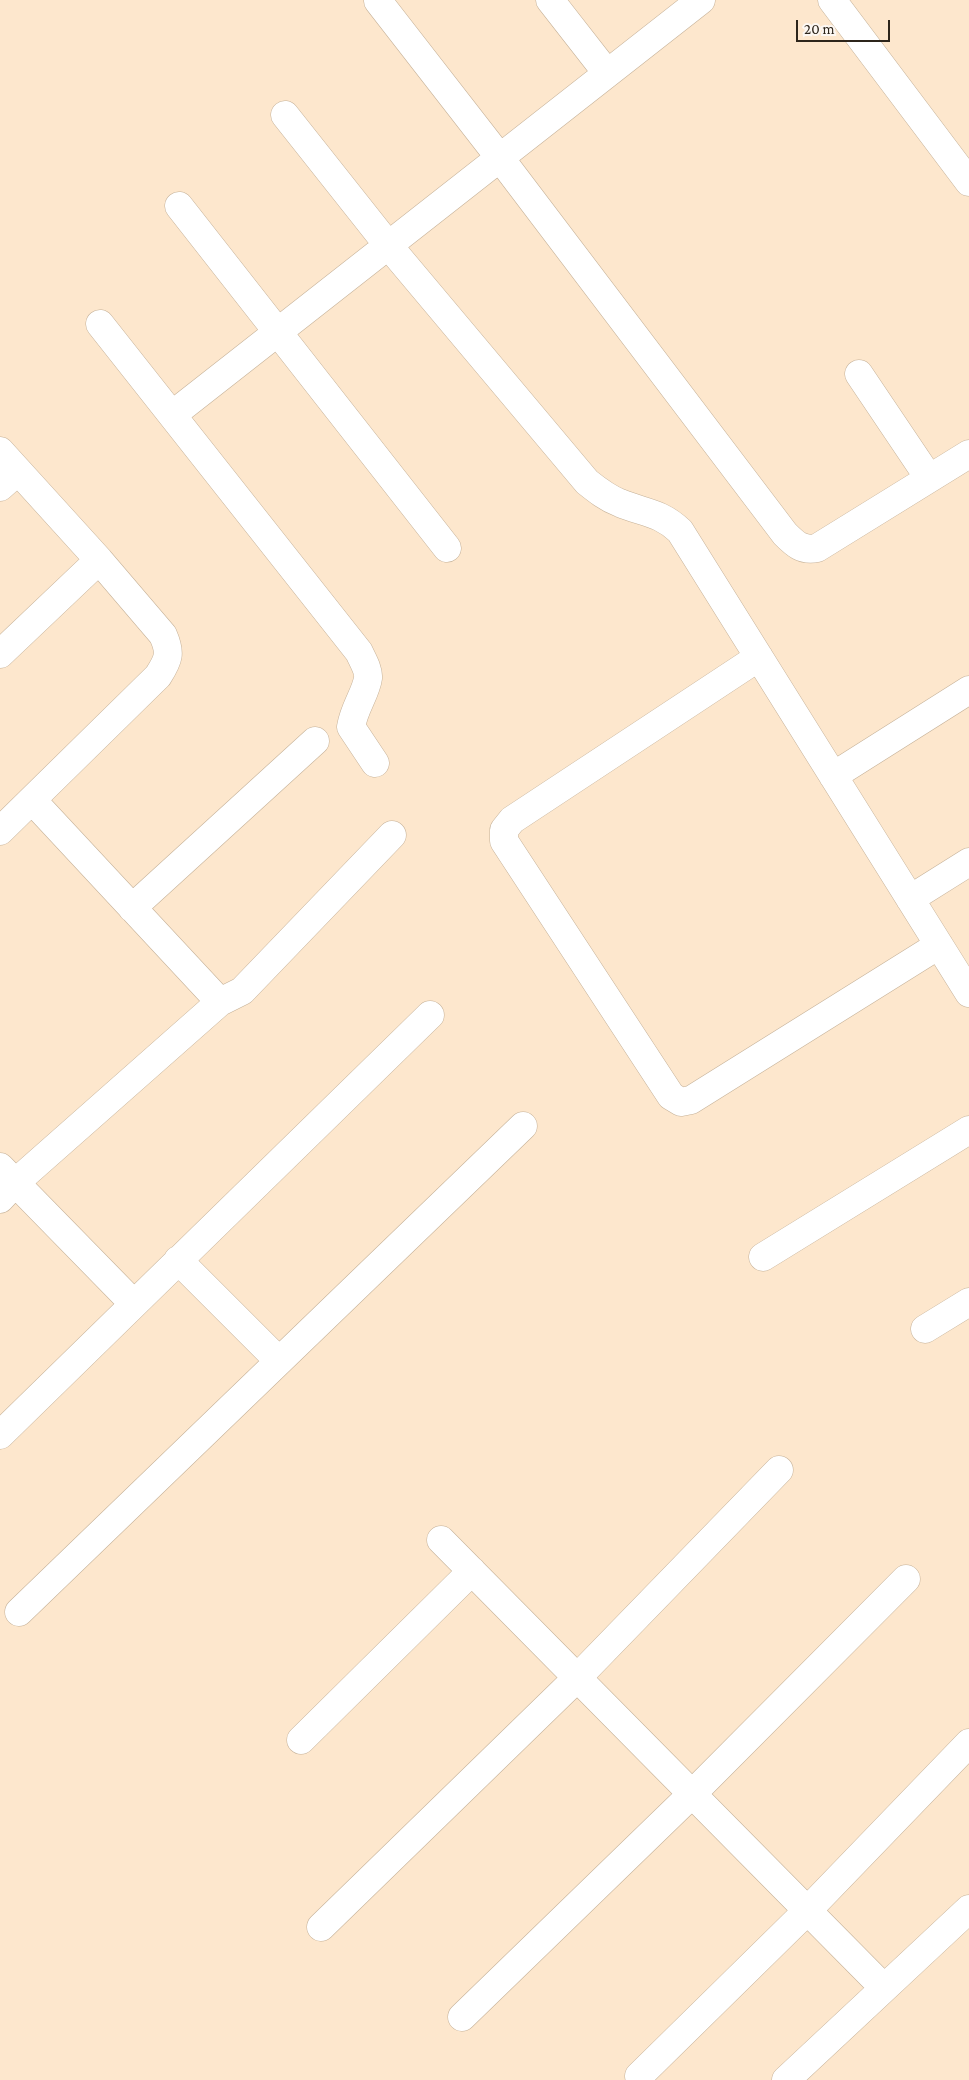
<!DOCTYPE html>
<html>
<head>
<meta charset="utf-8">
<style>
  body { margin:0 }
  #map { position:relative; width:969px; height:2080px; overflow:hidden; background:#fde7cd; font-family:"Crimson Pro",serif }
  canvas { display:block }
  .scale { position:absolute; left:796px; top:20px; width:94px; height:22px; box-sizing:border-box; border:2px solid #2d251b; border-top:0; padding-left:6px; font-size:15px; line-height:18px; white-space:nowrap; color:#2d251b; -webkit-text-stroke:4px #fcf7f2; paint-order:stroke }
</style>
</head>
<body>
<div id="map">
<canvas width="969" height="2080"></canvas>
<div class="scale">20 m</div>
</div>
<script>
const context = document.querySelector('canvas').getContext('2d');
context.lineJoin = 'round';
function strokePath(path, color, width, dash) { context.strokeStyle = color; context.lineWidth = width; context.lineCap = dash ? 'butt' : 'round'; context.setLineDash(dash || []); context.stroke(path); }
const street = new Path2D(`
  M550,0L607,73
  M832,0L969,182
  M378,1L500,158L785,534C795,544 802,551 817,548L969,454
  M285,115L388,245L587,482C597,490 607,498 620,503C644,513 660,512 680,531L969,993
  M179,206L447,548
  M100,324L359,652C362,659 369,670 368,678C366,693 354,708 351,727L375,763
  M859,374L929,478
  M172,415L701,0
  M0,451L99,560L163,635C171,653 169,659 158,676L0,831
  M0,487L18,471
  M0,654L99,560
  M759,657L512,820L504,830V841L671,1096L681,1102L691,1100L939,945
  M833,776L969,690
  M910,899L969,862
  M132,908L315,741
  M220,1002L242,991L392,835
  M0,1167L134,1304
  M0,1199L15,1183L220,1002L32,800
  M763,1257L969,1130
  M178,1260L279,1361
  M925,1329L969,1302
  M0,1435L430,1015
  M441,1540L884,1988
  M19,1612L523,1126
  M301,1740L472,1571
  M321,1927L577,1678L779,1470
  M462,2017L692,1794L906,1579
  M639,2076L807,1911L969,1743
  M786,2080L969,1909`);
strokePath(street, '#c5b198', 29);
strokePath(street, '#fff', 28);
</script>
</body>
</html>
